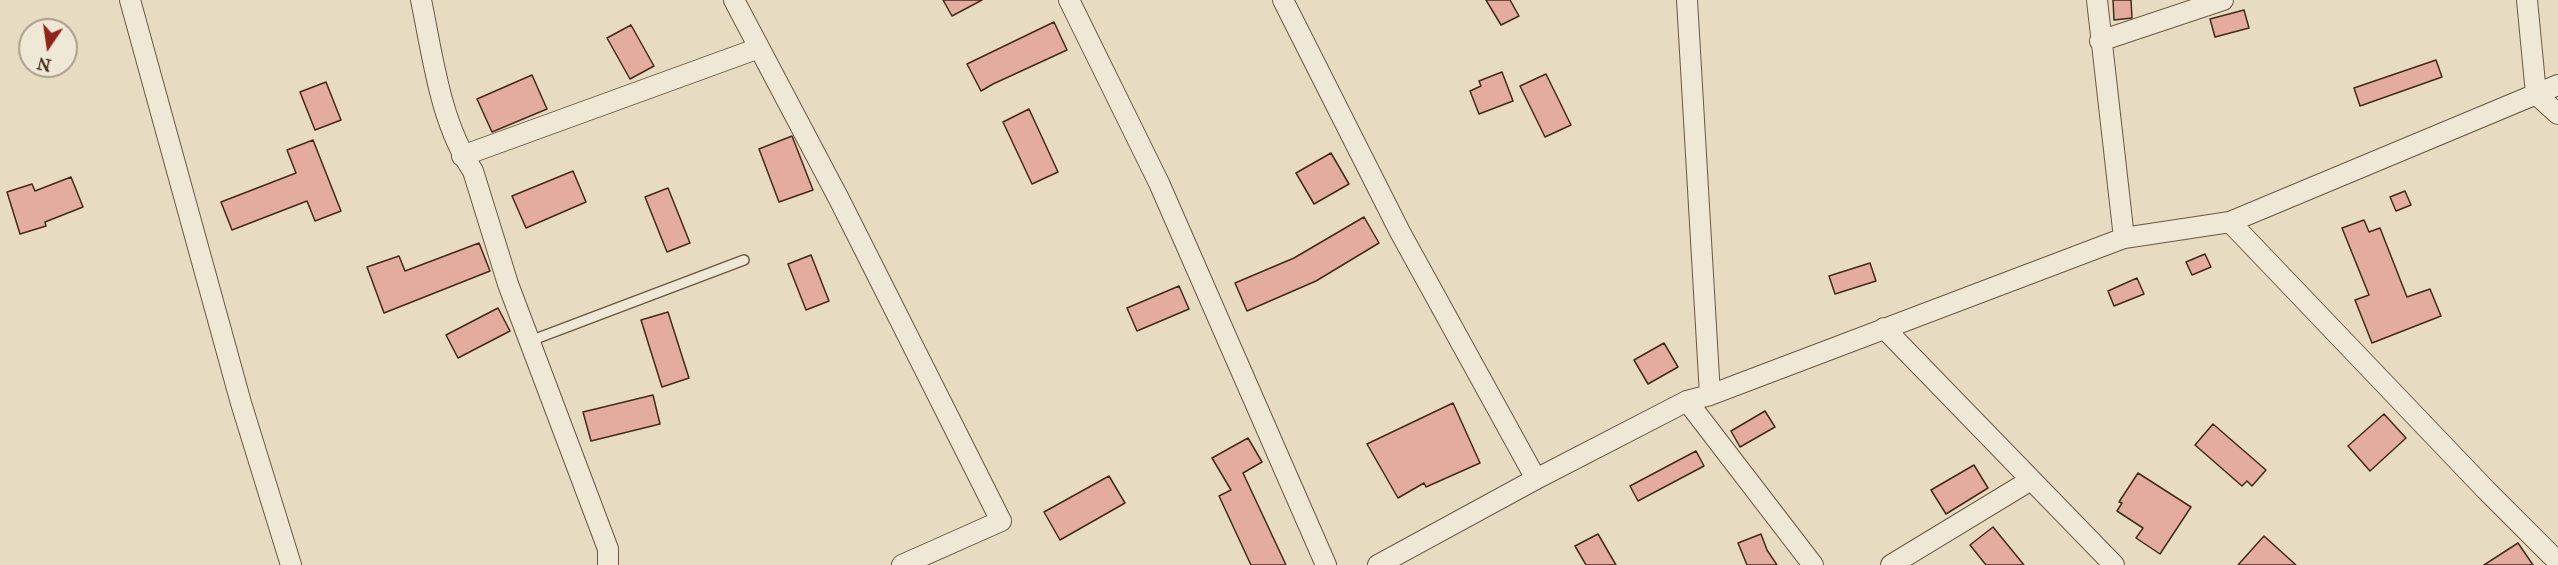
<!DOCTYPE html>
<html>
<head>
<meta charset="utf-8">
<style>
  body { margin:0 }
  #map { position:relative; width:2558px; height:565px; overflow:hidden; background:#e7dcc1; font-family:"IM FELL Great Primer",serif }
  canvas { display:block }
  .north { position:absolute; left:18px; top:18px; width:60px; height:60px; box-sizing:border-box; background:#efe8d7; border:2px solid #ab9c8c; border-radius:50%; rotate:193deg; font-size:16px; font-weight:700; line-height:24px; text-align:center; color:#442a1b }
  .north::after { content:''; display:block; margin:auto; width:21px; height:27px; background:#8f2418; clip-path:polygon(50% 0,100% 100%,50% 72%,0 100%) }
</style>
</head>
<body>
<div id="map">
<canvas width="2558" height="565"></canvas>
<div class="north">N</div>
</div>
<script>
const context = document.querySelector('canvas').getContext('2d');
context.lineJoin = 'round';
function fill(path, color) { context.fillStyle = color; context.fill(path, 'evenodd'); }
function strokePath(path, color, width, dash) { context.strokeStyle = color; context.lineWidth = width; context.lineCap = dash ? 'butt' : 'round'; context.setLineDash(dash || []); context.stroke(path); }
const building = new Path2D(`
  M943,0H982L952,16Z
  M1486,0H1510L1519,16L1501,25Z
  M2113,0H2131L2132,18L2114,20Z
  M2244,10L2249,28L2215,37L2210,19Z
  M1054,22L1067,50L993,84L981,91L967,64Z
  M631,25L654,66L630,79L607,38Z
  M2436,60L2442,77L2360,106L2354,88Z
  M1502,72L1513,101L1479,114L1470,91L1481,86L1479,81Z
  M1546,74L1571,125L1545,137L1520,86Z
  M532,75L547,109L492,132L477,99Z
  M326,82L341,120L315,130L300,92Z
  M1029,109L1058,172L1032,184L1003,122Z
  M792,136L813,190L779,202L759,149Z
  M313,140L341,211L315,221L307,201L232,230L221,202L296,173L287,150Z
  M1331,153L1349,184L1314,204L1296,173Z
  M573,171L586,202L526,228L512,196Z
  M71,177L83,207L45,222L46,226L20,234L7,192L32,184L35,191Z
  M668,188L690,243L667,252L645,197Z
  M2405,191L2411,205L2396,211L2390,197Z
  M1364,217L1379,243L1316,281L1247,311L1235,283L1294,258Z
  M2364,220L2369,232L2380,228L2407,297L2430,289L2441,316L2372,343L2355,300L2369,295L2342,228Z
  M479,243L490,271L384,313L367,267L399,256L405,271Z
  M2205,254L2211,267L2192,275L2186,262Z
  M811,255L829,301L806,310L788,264Z
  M1870,263L1876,281L1835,294L1829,276Z
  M2137,278L2144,294L2114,306L2108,291Z
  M1179,286L1189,309L1137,331L1127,308Z
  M498,308L510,331L458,358L446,335Z
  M668,312L689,378L662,387L641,320Z
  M1664,343L1678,367L1648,384L1634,360Z
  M653,395L660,424L591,441L583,412Z
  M1453,403L1480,463L1426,487L1424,483L1398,498L1367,444Z
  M1765,411L1775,427L1740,447L1731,431Z
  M2384,414L2406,438L2370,471L2348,446Z
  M2213,424L2266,470L2252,486L2247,481L2242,486L2195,445Z
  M1248,438L1262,462L1243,473L1286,565H1251L1219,496L1231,490L1212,458Z
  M1696,451L1704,466L1638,501L1630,486Z
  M1974,465L1988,488L1946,514L1931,490Z
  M2138,473L2191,507L2160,554L2136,538L2143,528L2117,511L2122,503L2119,502Z
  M1109,476L1125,503L1060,540L1044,512Z
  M1993,527L2024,565H1986L1970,545Z
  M1598,534L1616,565H1586L1575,546Z
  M1761,534L1767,550L1777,565H1747L1738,543Z
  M2264,536L2296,565H2238Z
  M2518,543L2533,565H2484Z`);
const service = new Path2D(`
  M530,341L744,260`);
const minor = new Path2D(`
  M130,0L241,403L291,565
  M421,0C433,57 440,122 473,171L508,284L608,549V565
  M734,0L839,199L1001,521L902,565
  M1069,0L1159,183L1326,565
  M1283,0L1400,232L1536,479
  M1687,0L1710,395
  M2097,0L2124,238
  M2527,0L2536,94L2558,114
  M2100,41L2223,0
  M462,156L759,48
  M2230,222L2486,490L2558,562
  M1884,328L2114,565
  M1687,401L1813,565
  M1378,565L1536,479L1687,401L1710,395L2124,238L2230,222L2558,85
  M1891,565L2031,480`);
fill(building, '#e4ac9e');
strokePath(building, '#442a1b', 1.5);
strokePath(service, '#6d5644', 12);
strokePath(minor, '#6d5644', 22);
strokePath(service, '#efe8d7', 9);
strokePath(minor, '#efe8d7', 20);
</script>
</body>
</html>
